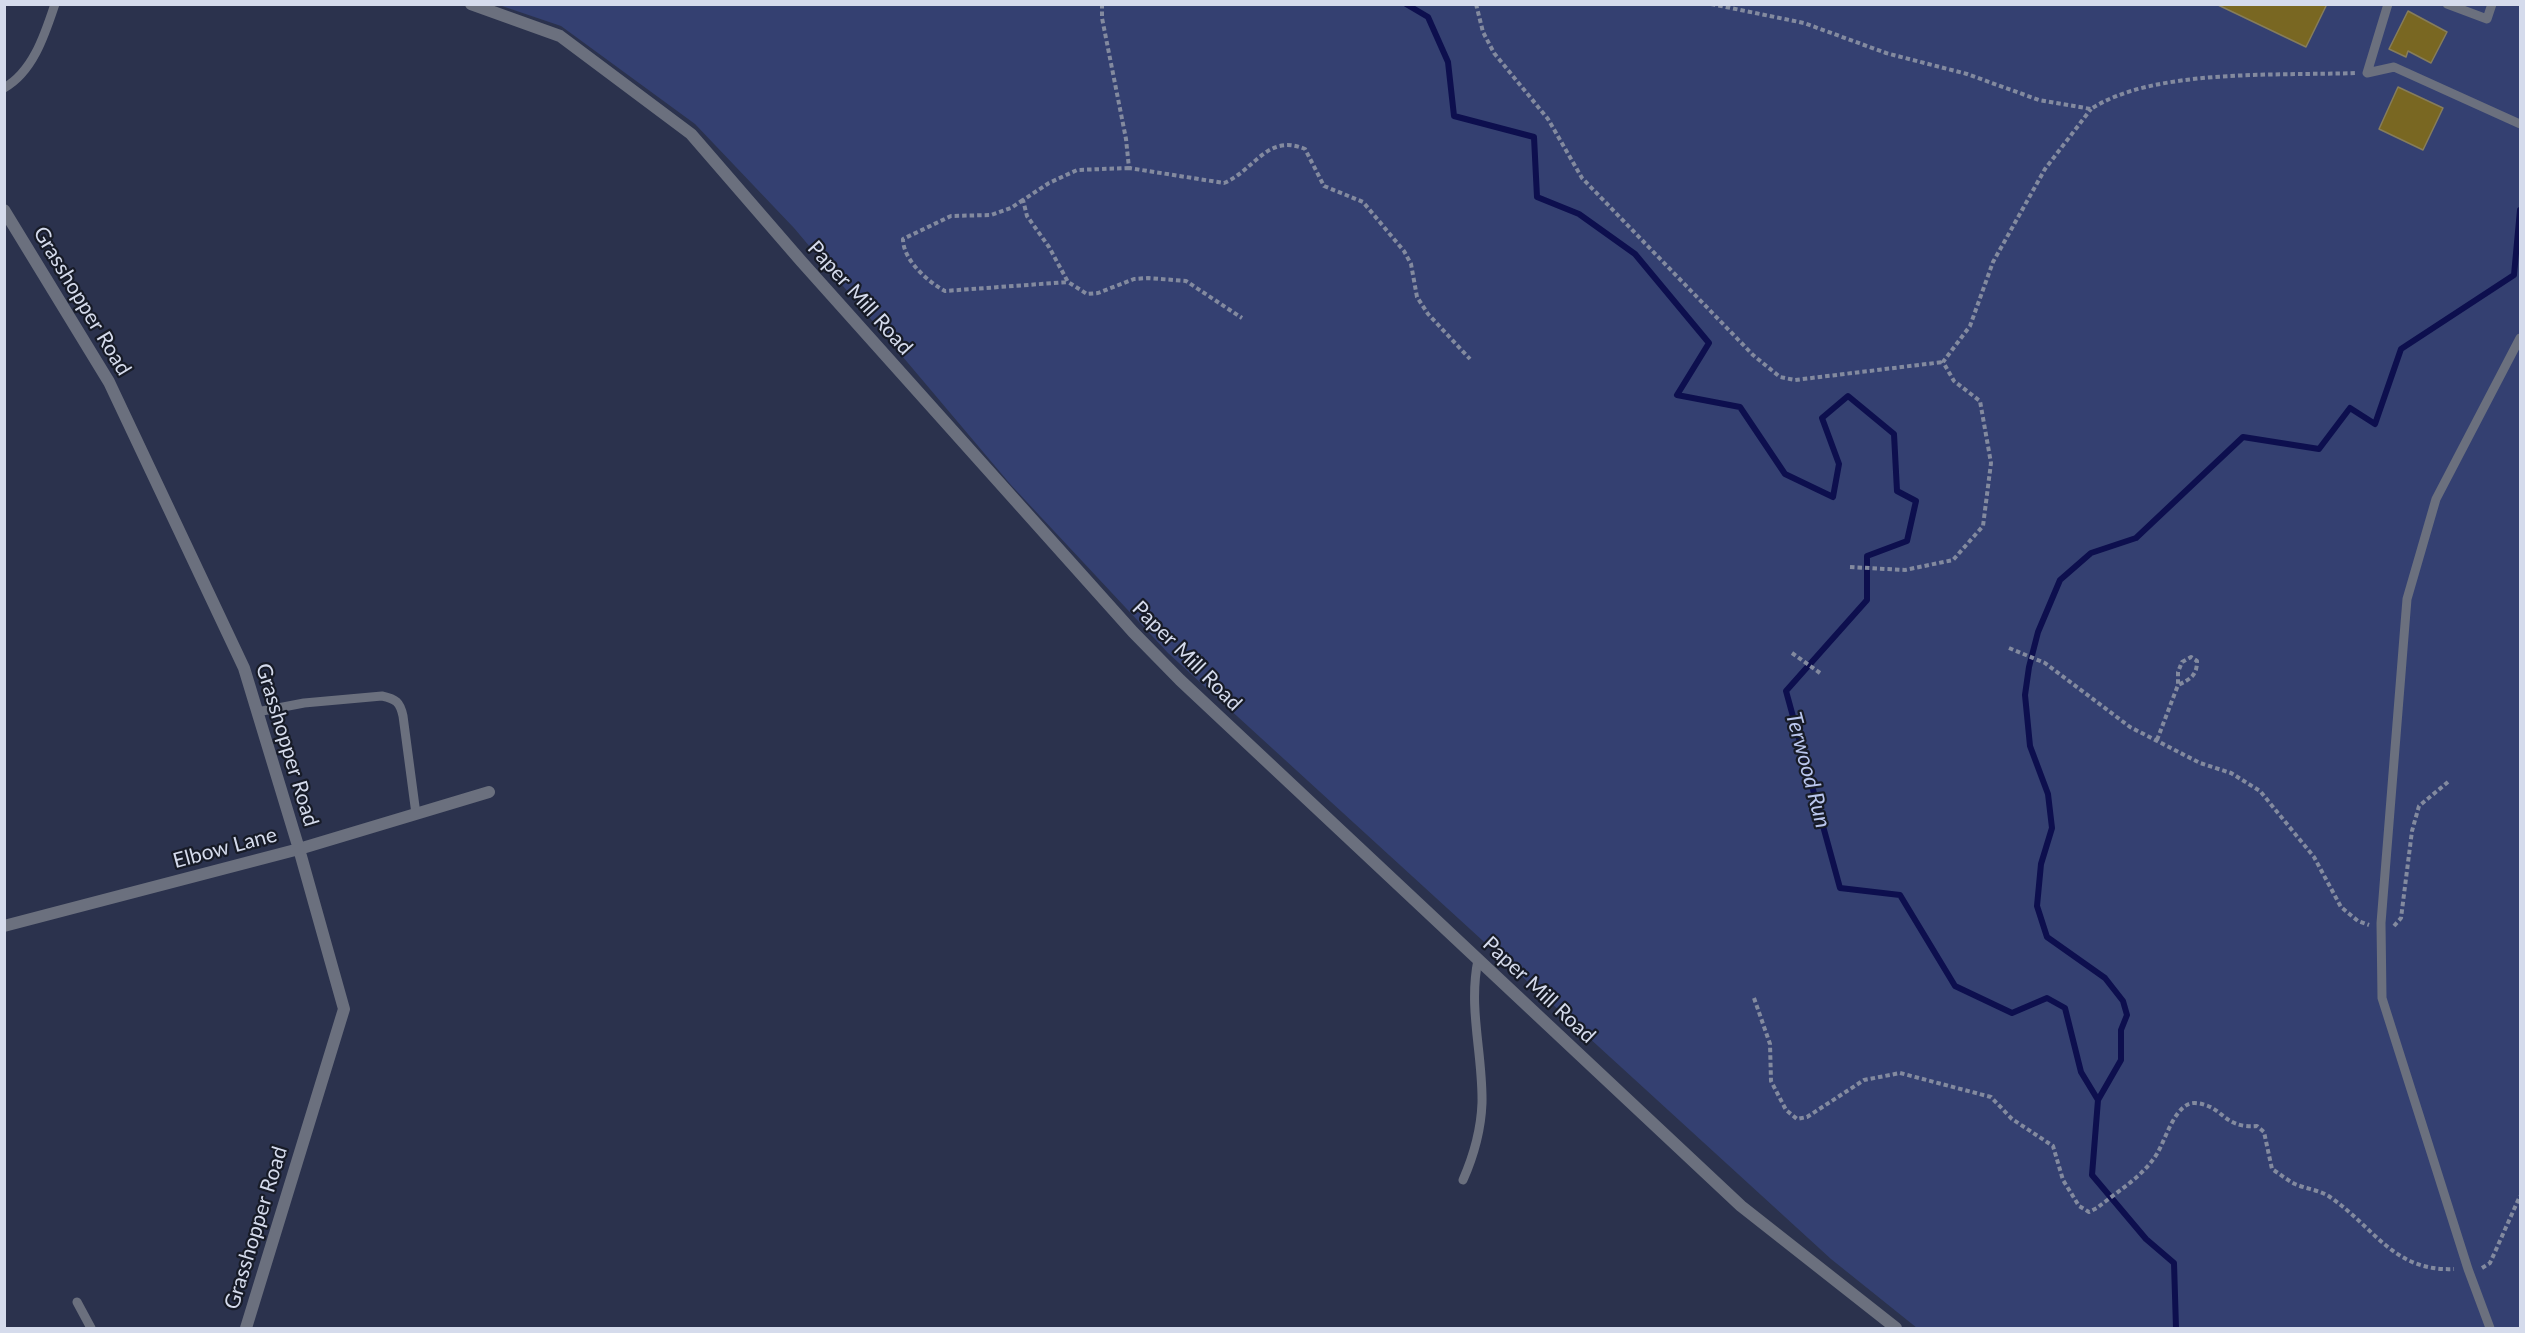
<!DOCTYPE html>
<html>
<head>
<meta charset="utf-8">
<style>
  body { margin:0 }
  #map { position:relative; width:2525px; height:1333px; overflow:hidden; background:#2b324d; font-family:Lato,sans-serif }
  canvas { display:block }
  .frame { position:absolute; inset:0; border:6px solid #d5dbec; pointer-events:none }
</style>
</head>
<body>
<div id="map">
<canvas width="2525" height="1333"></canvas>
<div class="frame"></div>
</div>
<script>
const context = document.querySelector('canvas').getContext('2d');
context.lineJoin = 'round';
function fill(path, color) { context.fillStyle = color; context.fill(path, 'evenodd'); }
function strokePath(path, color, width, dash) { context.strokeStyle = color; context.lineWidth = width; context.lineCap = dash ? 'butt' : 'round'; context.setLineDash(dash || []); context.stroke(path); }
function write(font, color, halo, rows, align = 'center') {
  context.font = font + ' Lato,sans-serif'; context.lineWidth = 4.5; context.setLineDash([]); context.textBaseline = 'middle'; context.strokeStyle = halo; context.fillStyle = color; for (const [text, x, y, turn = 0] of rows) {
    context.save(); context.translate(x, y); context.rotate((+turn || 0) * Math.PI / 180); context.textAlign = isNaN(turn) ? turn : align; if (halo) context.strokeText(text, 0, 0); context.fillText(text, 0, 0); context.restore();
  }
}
const green = new Path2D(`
  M499,5H2520V1328H1917L1831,1259L1168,653L1011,485L794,228L695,124L561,26Z`);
const stream = new Path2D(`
  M1406,4L1428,17L1448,62L1454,116L1534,137L1537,197L1579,214L1635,254L1709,343L1677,395L1740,407L1785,474L1833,497L1839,464L1822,418L1848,396L1894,434L1897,491L1916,501L1907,541L1867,556V600L1786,691L1840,888L1900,895L1955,986L2012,1013L2047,998L2065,1008L2081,1072L2098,1100L2092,1175L2146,1239L2174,1263L2176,1328
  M2098,1100L2121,1060V1030L2127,1015L2123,1001L2105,978L2047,937L2037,906L2041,864L2052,828L2048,794L2030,746L2025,695L2029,667L2038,632L2060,580L2091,553L2136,538L2243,437L2319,449L2350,408L2375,424L2401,349L2514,275L2520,210`);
const building = new Path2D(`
  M2216,4H2327L2306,47Z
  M2408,11L2447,32L2431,63L2408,51L2406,57L2389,49Z
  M2398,87L2443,108L2423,150L2379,129Z`);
const path = new Path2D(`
  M1102,4V18L1126,139L1129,168L1224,183C1255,170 1267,133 1305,149L1324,186L1363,202L1404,251L1411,264L1417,297L1428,314L1470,359
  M1476,4L1483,32L1494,53L1548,119L1582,178L1753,355L1780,377L1795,380L1943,362
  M1711,4L1804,23L1886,53L1967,74L2039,100L2091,109C2153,68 2281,76 2355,73
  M1129,168L1077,170L1049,183L1023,200L1027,216L1049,247L1068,282L1087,294L1098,293L1134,279L1148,278L1186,281L1242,318
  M1023,200L1011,208L991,215L951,216L903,239C903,260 928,282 945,291L1068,282
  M1850,567L1905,570L1953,560L1983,526L1991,463L1980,401L1954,381L1943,362L1970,326L1993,262L2045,169L2091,109
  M2009,648L2045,663L2130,727L2200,763L2231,773L2260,791L2314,857L2341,907L2358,921L2369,925
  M1792,653L1820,673
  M2157,740L2178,685V672L2182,662L2191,657L2197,661C2197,675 2191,679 2178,685
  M2394,926L2401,918L2412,831L2419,806L2448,782
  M1754,998L1770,1044L1771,1081L1786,1110L1797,1119L1807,1117L1864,1080L1900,1073L1991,1097L2012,1119L2053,1146L2063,1180L2079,1206L2089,1212L2097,1208C2118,1191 2145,1175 2158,1152C2166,1138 2176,1102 2195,1103C2224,1105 2222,1129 2257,1126L2264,1132L2272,1169C2280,1174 2287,1180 2295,1184C2306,1189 2320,1190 2330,1197C2375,1228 2394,1272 2454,1269
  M2482,1268L2490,1263L2520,1196`);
const service = new Path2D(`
  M2388,4L2367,73L2394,67L2520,124
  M2447,4L2487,19L2492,4
  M4,88C33,72 45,34 55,4
  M257,712L304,703L382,696C396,699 400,702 403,716L416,814
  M1463,1180C1474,1155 1481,1130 1482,1103C1483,1054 1468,1009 1478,960
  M77,1302L91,1328
  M2490,1328L2468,1269L2382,998L2381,923L2407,599L2436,499L2520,338`);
const minor = new Path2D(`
  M471,4L560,36L691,134L801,261L1133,632L1180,680L1741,1206L1896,1328
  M4,210L109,382L244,668L299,849L344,1009L246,1328
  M4,926L299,849L489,792`);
const streetNames = [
  ["Paper Mill Road",860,298,48],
  ["Grasshopper Road",82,301,59],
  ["Paper Mill Road",1187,656,45],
  ["Grasshopper Road",287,745,73],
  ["Elbow Lane",225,848,-15],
  ["Paper Mill Road",1539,990,43],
  ["Grasshopper Road",256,1228,-73]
];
const waterNames = [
  ["Terwood Run",1808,770,75]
];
fill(green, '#344071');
strokePath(stream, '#0d0f4e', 6);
fill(building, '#796722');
strokePath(building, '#867d5b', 1.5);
strokePath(path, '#838a9f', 4, [4.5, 3]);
strokePath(service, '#6b707e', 9);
strokePath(minor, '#6b707e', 12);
write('21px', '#d5dbec', '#171b27', streetNames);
write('italic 22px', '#bac6ed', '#171b27', waterNames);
</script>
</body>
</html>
